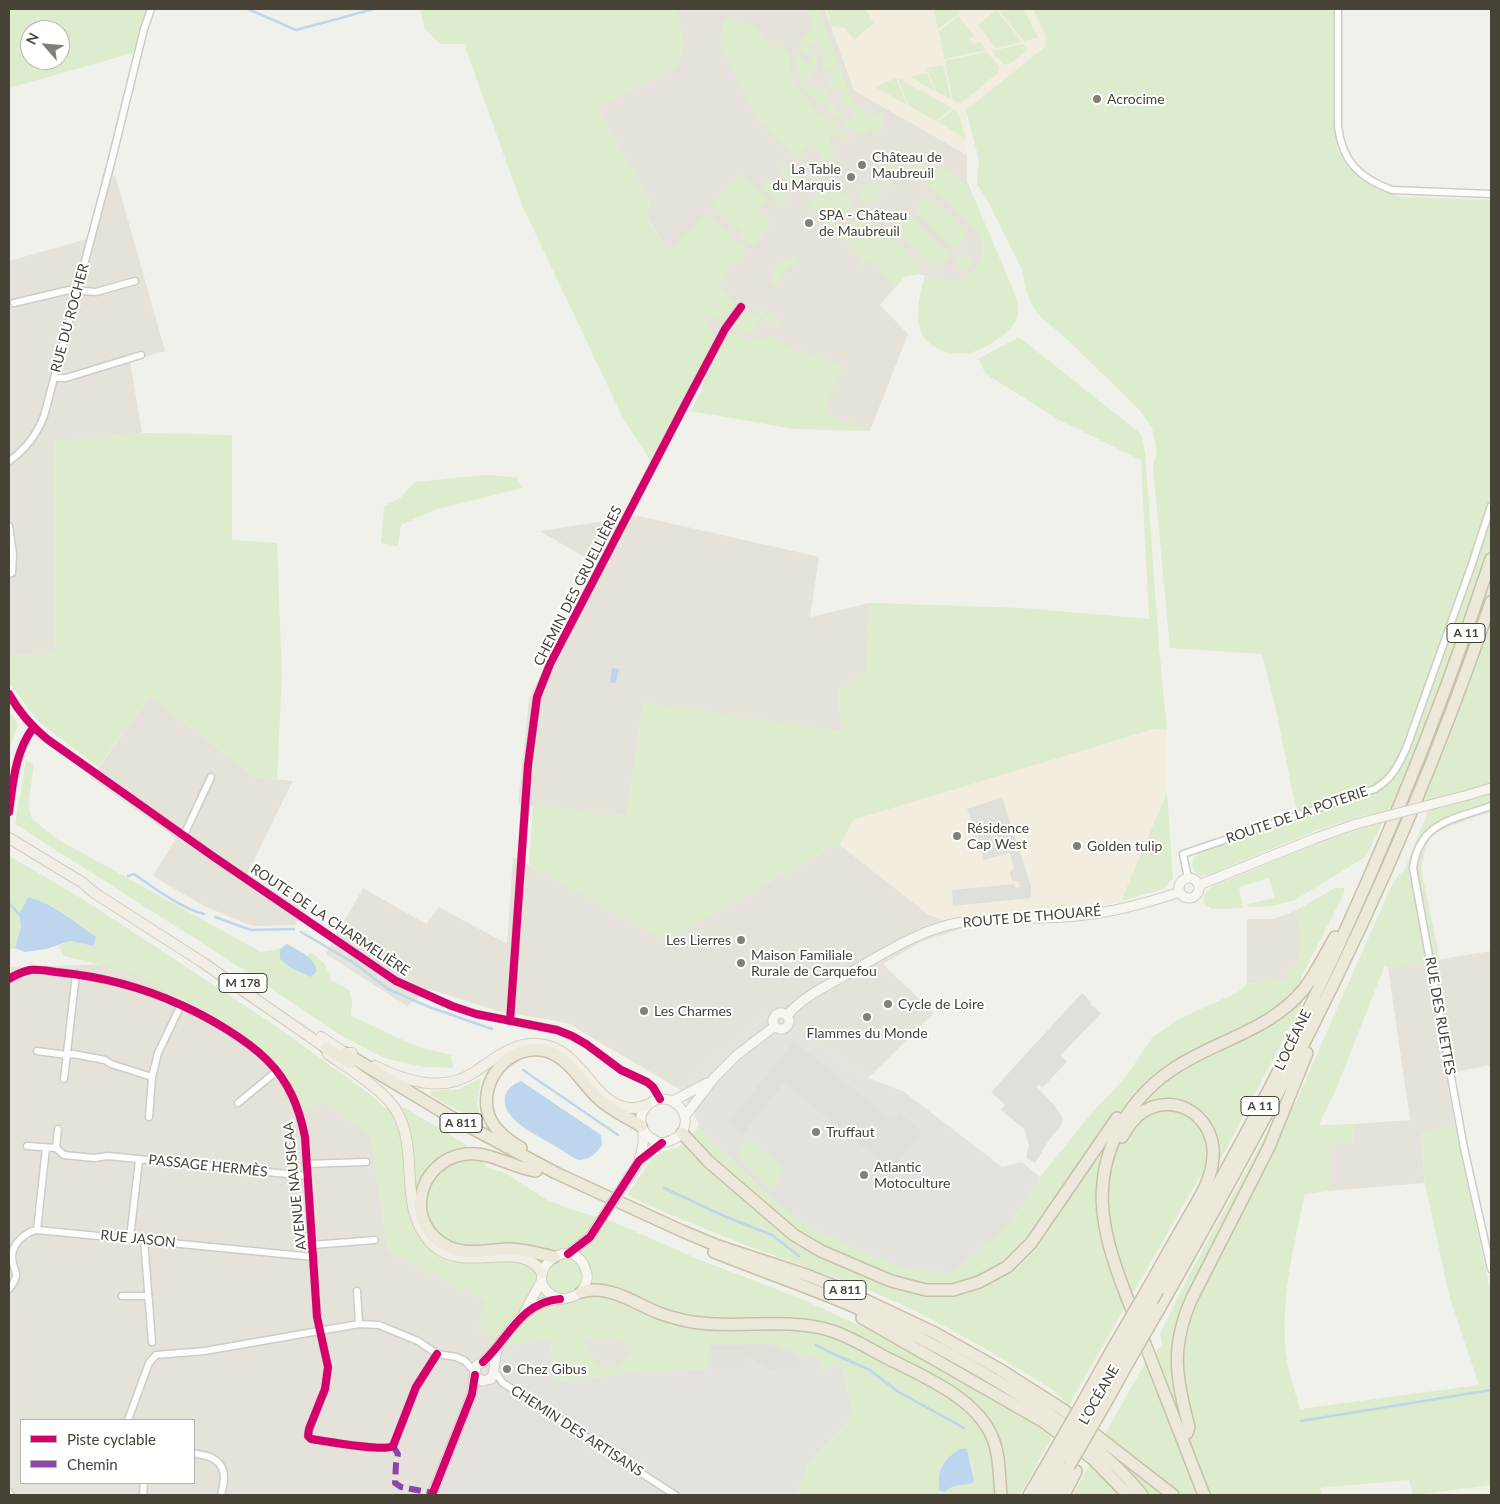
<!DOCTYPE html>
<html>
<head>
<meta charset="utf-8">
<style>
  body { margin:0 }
  #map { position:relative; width:1500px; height:1504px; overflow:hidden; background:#f1f1ec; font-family:Lato,sans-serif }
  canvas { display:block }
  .frame { position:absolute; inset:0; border:10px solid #474337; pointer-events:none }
  .legend { position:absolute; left:20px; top:1419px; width:175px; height:65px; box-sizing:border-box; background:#fff; border:1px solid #b5b4af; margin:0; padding:6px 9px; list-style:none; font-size:15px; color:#474337 }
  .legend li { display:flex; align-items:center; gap:10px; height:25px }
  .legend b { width:25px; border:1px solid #b5b4af }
  .north { position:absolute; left:20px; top:20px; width:50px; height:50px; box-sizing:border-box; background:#fff; border:1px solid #b5b4af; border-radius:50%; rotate:297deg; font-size:14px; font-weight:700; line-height:20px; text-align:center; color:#474337 }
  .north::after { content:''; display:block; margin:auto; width:18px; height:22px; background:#828076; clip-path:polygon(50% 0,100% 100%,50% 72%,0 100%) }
</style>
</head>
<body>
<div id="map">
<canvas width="1500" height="1504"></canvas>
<div class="frame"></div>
<ul class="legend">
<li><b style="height:6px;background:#d6006c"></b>Piste cyclable</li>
<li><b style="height:6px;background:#8e44ad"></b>Chemin</li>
</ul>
<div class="north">N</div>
</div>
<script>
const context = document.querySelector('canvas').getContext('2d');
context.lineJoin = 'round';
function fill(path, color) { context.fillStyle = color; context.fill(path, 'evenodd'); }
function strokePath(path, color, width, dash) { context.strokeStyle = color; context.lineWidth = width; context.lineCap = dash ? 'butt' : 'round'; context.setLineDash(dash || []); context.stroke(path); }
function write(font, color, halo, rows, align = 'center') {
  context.font = font + ' Lato,sans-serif'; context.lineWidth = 4; context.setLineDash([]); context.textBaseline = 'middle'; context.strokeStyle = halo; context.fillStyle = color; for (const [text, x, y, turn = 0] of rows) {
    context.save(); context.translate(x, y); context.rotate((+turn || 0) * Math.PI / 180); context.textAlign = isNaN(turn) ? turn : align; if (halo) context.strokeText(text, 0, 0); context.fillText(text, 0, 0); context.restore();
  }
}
const residential = new Path2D(`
  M675,9H825L854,90L967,155V181L1015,295L1002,314L932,278L919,274L905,276L880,305L908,334L870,431L824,413L801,350L774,410L702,390L713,335L645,212L651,204L597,108L677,66L684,44Z
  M105,167L116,178L165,351L130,361L142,433L54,442L55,651L9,657V261L87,239Z
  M639,516L819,557L810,617L870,603L866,673L838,689L842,732L643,703L627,816L518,804L529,698L596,564L540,531Z
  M150,696L255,777L293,781L247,874L305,911L295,925L252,926L204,906L153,876L176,838L91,778Z
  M840,845L929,915L967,927L923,941L883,964L934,1013L868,1078L771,1012L679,1089L567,1023L498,1011L429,989L407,1006L326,954L363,888L426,924L439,907L507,944L513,857L666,940L830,848Z
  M1295,911L1303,942L1298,961L1285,979L1247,984V919H1274Z
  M1491,951V1065L1446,1074L1455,1126L1421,1132L1425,1183L1329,1191V1144H1354V1124L1410,1120L1388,968Z
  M120,964L233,1022L325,1101L371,1135L388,1251L486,1301L478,1330L486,1332L509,1345L501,1360L502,1378L499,1384L480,1389L436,1495H9V967ZM21,1420H194V1483H21Z
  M611,1337L636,1346L619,1366L595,1365L585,1340Z`);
const commercial = new Path2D(`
  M825,9H1033L1045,35L1046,46L966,110L967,155L854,90Z
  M1154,729L1167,730V792L1121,901L1083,909L988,913L955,918L947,921L929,915L840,845L853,820Z`);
const industrial = new Path2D(`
  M771,1012L868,1078L903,1091L1002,1167L1022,1162L1040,1177L1021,1209L997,1238L965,1260L952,1273L903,1268L814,1230L787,1212L705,1134L679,1089Z
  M551,1340L554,1382L638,1372L708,1369L709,1343H772L807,1357L817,1355L843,1367L853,1416L809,1463L797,1495H436L475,1396L480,1389L498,1384L502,1378L501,1360L509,1345Z`);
const green = new Path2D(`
  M9,9H147L133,53L9,88ZM30,30H60V60H30Z
  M420,9H675L684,44L677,66L597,108L651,204L645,213L667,252L679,243L680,238L708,213L711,214L727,232L731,239L742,243L747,250L717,281L736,304L720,320L701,312L713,335L710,353L651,462L622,416L522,205L464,44H440L425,29Z
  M809,9H819L850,96C856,107 870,115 883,115L884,117L880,124L884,127L880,134H878L871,129L868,135H861L857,131L849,130L842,123L851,117L852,111L839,103L842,95L840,90L829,88V82L833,75L830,70L821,66L824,54L822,46L817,43L808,48V55L805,56L800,50L801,38L811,30L813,27L808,17Z
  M827,9H865L874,23L854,40L845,28L831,26Z
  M938,9H955L960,12L938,29L934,11Z
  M998,9H1024L1038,38L1024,41Z
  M1033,9H1336V138L1337,148L1348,167L1373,187L1400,197L1491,200V812C1477,817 1439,827 1430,839C1425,847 1423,860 1421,869L1440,960L1388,968L1385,965L1337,1087L1319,1125L1354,1124V1144H1329V1191L1305,1194C1293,1249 1279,1304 1287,1361C1290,1377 1296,1394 1300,1409L1479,1385L1449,1295L1425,1183L1421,1131L1455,1126L1491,1294V1485L1415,1495H1413L1409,1480L1320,1488L1322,1495H1073L1105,1434L1144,1365L1162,1345L1160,1334L1188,1277L1276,1116L1296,1102L1390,889L1398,875L1404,871L1433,799L1389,808L1371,847L1365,857L1295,900L1272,906L1248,907L1247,904L1275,898L1269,878L1239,887L1243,908L1212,909L1204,903C1201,890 1214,886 1224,880L1226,881L1313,845L1364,828L1372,813L1323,828L1208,875L1200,876C1190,870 1190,860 1199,853L1298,819L1276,710L1262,654L1170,648L1153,467L1157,451L1152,428L1140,411L1070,342L1039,315L1032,305L1026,290L1022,270L988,201L977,184L979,160L966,110L1046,46L1045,35Z
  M996,10L1022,42L996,48L978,25Z
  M958,16L974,35L969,39L974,45L979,41L986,50L944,59L939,31Z
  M724,19L755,26L770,47L782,43L785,48L791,52C791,57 789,62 789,67C792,93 830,122 849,138L847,141C841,136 837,131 830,137L829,144L836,152L829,160L823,159L818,150L811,145L804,149L800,158H796L760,123L721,47V30Z
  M1023,44L1028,50L1009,64H1003L992,51Z
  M987,52L999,67L998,73L961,103L953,101L945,61Z
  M798,53L804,62L807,63L811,60L813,53L816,54L818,60L817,68L810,75L806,82L802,81L794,66Z
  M943,65L951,99L937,92L926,68Z
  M927,73L935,91L910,77Z
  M896,78L907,105L875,87Z
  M898,79H900L952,108L936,121L909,106Z
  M807,85L828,90L823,105C815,104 810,95 806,89Z
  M836,104L838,107L840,117L838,120L825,108L826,105Z
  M954,109L959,114L965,138L938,122Z
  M815,160L822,164L820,169L813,170L806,167L807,163Z
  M887,162H892L900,170V174L890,185H886L878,177V173Z
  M911,162L946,169L958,177L972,193L1015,295C1017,303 1020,310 1017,318C1014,327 1004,335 996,340C990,344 983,349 976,351C956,358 927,351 920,329C915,312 920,293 925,276L948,281L964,280L977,267L981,260L982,244L975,229L907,167V163Z
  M784,164L805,184L802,187L782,167Z
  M781,168L801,188L799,190L779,170Z
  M741,174L769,200L758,211L769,222L771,221L773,223L753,247L742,237L740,229L732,226L712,204Z
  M769,180L789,200L786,203L766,183Z
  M869,181H874L882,189V193L872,204H868L859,196V192Z
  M765,184L785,204L783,207L763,187Z
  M831,185L839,189L851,199L852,205L831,226L808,203L820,190Z
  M925,198L928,200L930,198L967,233C963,242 962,244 953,249L916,214L915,209Z
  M860,213H864L921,267L919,274L905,276L897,285L880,274L882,267L866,261L861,270L857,268L864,261L839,235Z
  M907,217L909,219L912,217L949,252V257L940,267L938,266L935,268L898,233V228Z
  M957 262a7 7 0 1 1 14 0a7 7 0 1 1-14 0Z
  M794,257L799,260L794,268L790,265L775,287L771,282C770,270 782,259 794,257Z
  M743,309L754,317L760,309L780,321L777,326L761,317L749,336L747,335L733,326Z
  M732,333L748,340L772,336L799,354L801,350L842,365L824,413L870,431L794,429L691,411L702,390L712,363L727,336Z
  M1019,337L1141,434L1145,452L1159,647L1167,730L1154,729L853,820L840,845L830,848L666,940L529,866L533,805L627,816L643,702L842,732L838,689L866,673L870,603L1024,608L1149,619L1141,460L1059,420L986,374L978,359Z
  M142,433L232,435V540L277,543L282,676L277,779L255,777L150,696L98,767L37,720L9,683V657L55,651L54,442Z
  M484,475L516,477L523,488L434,510L401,525L398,546L381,543L384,506L399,499L415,482Z
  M9,712L14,718L18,726L11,744L9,756Z
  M26,760L34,765L28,806L32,819L57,839L261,952L280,949V959L291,968L311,977L316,964L307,956L312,953L325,964L331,980L349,990L352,1001L351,1016L418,1047L451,1055L453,1068L424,1067L384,1058L340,1035L235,964L15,824Z
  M1167,792L1173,878L1163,889L1121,901Z
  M11,857L81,898L276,1026L375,1098L385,1108H405L464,1143L487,1167L505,1173L547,1200L570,1209L611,1221L700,1260L797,1297L867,1329L1054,1434L1020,1495H797L809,1463L853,1416L843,1367L822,1369L817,1355L807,1357L772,1343H710L708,1369L638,1372L554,1382L551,1340L509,1345L486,1332L478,1330L485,1301L388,1251L371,1135L325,1101L306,1112L281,1067L233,1027L126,971L64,956L58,946L70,941L94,946L96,937C76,922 53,903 28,897L19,915L21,927L15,948L9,950V865ZM611,1337L635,1346L619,1366L596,1365L586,1340ZM967,1449L973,1471L972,1483L952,1486L939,1490C937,1466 943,1455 967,1449Z
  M1335,888H1344V893L1301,978L1303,1002L1222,1157L1199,1178L1069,1405L1050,1388L984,1348L916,1311L862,1287L750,1247L671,1215L627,1195L653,1157L662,1152L677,1148L696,1131L699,1123L705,1134L787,1212L814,1230L903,1268L952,1273L965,1260L997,1238L1021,1209L1040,1177L1095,1109L1125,1078L1152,1038L1177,1020L1238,992L1247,984L1285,979C1307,950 1303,945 1295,911Z
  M481,1078L477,1103L480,1123L429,1094L433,1091L459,1089Z
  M749,1138L785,1169L771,1191L742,1161L739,1147Z`);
const parking = new Path2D(`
  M1002,797L1031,886V898L953,906L952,890L1014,884L1016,888L1020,887L1018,881H1012L1010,872L1014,869L1010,853L984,860L967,809Z
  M1082,993L1091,1002L1090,1004L1101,1013L1061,1055L1067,1062L1042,1088L1039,1084L1037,1087L1054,1105L1063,1118L1061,1126L1049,1140L1035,1163L1026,1158L1029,1145L1024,1129L1001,1110L1005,1105L991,1092Z
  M794,1041L893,1121L900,1113L922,1132L892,1170L784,1083L743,1134L729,1122Z
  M713,1346L771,1347L803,1360L801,1363L771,1371L748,1357L743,1365H712Z`);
const water = new Path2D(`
  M612,668L619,669L616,683L610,682Z
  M28,897C54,904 75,922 96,937L94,946L70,941L46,949L25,952L15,948L21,927L19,915Z
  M287,944C299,951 315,957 317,971L311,977L291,968L280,959V949Z
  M521,1081L601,1135L602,1145C596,1154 589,1160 578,1160C570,1156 562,1150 555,1146C538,1135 501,1121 505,1096C507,1088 514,1084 521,1081Z
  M960,1449H967L974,1480L972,1483C959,1487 958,1482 944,1492L939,1490C938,1469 941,1461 960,1449Z`);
const stream = new Path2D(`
  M248,9L296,30L374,9
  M128,876L134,874C151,886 184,910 204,914
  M10,904L21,916
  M215,917L251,930L294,929
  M301,932L354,963L388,989L429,1007L492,1029
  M523,1070L618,1135
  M664,1188L724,1216L772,1235L799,1256
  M816,1345L827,1351L870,1370L897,1391L964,1428
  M1301,1421L1491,1390`);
const street = new Path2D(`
  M1338,9V126C1342,161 1359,178 1392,190L1491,194
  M14,303L69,290L96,292L135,281
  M55,378H66L141,355
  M9,461C25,450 37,434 44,416L111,163L144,29L151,9
  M9,526L13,554L12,573L9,574
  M9,694C19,712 31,726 47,739L214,857L396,981L452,1006L476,1014L557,1030L572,1036L586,1044L621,1070L647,1082L653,1087L660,1099
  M1491,806C1453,820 1420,821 1413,868L1464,1148L1491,1269
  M9,812C13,783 15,752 33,728
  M184,835L211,777
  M1188,878L1183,854L1375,789C1392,778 1397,768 1406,749L1471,567L1491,506
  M9,979C15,975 22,972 30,970C38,969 48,971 56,972C98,976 142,987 181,1005C208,1017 246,1039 267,1060C289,1082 299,1107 305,1137L317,1317L328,1367L325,1389L309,1429L308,1436L311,1439C326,1441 383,1452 393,1446L416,1387L437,1354
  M510,1021L528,765L537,697L550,664L689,397L725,329L741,307
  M37,1051L67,1055L73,1054L105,1060L111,1064L152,1077
  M64,1079L76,974
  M238,1103L277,1071
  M149,1117L152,1077L158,1053L181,1005
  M27,1146L56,1148L64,1155L94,1158L108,1156L307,1176
  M56,1148L58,1129
  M306,1164L366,1162
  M37,1230L46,1148
  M130,1238L139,1160
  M144,1239L152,1342
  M312,1245L375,1240
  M9,1289C23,1271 12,1273 12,1256C13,1243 25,1232 37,1230L314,1257
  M357,1291L359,1324
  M122,1296H148
  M494,1371L503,1383L675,1495
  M128,1420L149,1363L156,1355L205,1351L359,1324L379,1325L418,1341L437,1354L456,1357L465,1361L474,1371
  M194,1453C199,1455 205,1455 210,1457C228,1465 225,1480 221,1495
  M9,1492L10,1495
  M143,1495L144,1483`);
const secondary = new Path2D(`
  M1468,795L1491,788
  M1179 888a10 10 0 1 1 20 0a10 10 0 1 1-20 0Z
  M1199,885L1316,838L1356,824
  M773 1021a8 8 0 1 1 16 0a8 8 0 1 1-16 0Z
  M787,1016C800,998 830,984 849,973C885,953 922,928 963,922C1000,916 1039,920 1076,916C1111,913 1147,903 1180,892
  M673,1101L707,1083
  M685,1116L714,1078L737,1055L775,1026
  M639,1161L643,1144V1131
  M631,1174C638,1163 645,1154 656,1146C666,1140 679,1142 684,1128C691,1108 666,1090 649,1104C632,1118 644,1140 662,1143
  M568,1254L590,1237L595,1229
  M524,1313L542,1280
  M475,1375L482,1381L491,1379C495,1373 495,1357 497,1349
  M432,1495L472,1394L476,1366C479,1363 483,1363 486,1360C505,1340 513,1319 538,1305C553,1296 577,1304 585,1285C587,1281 588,1275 586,1271C573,1226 511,1280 560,1299`);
const primary = new Path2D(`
  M9,838L83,883L93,892L202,962L326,1048L328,1054C348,1068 386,1091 397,1112C420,1153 397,1207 431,1243C464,1277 520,1236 542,1273
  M321,1037L345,1053H352
  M375,1066C405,1081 442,1093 473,1073C493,1060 512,1042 538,1044C583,1047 591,1104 629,1108C635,1109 641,1107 647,1105`);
const highway = new Path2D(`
  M326,1048L350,1063
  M345,1053L451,1117L556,1173L682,1231L718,1246L809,1276L842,1289L935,1333L999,1369L1065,1411L1173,1495
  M682,1133L709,1162L794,1235L821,1251L891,1281L926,1290H953L979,1282L1007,1267L1031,1243L1117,1118
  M1122,1137C1128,1127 1134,1117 1144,1111C1179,1091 1216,1120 1213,1157C1212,1181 1196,1203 1185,1223C1173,1243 1162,1263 1151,1283
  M521,1148C508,1140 495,1131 489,1116C477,1082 509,1042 546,1051C570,1058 582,1084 599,1099C612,1111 627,1117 641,1126
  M536,1171C513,1168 490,1151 466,1154C417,1160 402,1225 449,1247C469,1256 491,1249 512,1249C526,1250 540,1254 554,1257
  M714,1252C761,1271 809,1287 855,1307C916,1334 974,1366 1029,1401C1072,1429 1110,1455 1142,1495
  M1158,1290C1199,1219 1240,1147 1277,1074C1360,908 1433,735 1491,559
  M581,1292C609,1284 634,1303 659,1313C669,1317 682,1320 692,1322C729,1328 766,1321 802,1325C812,1326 823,1328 832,1331C850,1337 867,1347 883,1356C920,1375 977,1397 993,1439C1000,1456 999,1477 1001,1495
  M1159,1309C1211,1217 1263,1124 1311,1029C1381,891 1441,748 1491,602
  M862,1318L1044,1422L1093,1459L1128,1495
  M1084,1400L1113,1348
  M1092,1407L1121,1355
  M1101,1411L1129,1361
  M1187,1433L1189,1427C1176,1376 1170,1348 1192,1298L1269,1147L1307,1053
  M1029,1495L1053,1454
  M1041,1495L1063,1457
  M1053,1495L1069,1466
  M1064,1495L1076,1471
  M1204,1495C1184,1445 1165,1394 1145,1344C1131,1305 1112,1266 1105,1226C1093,1164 1121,1104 1173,1069C1216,1040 1270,1031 1304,989C1316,973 1325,954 1335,937`);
const secondaryBridge = new Path2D(`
  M1356,824L1468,795
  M595,1229L631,1174`);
const highwayBridge = new Path2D(`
  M1113,1348L1151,1283
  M1121,1355L1158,1290
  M1129,1361L1159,1309
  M1053,1454L1084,1400
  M1063,1457L1092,1407
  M1069,1466L1101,1411`);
const quiet = new Path2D(`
  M393,1446L398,1454L396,1464L395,1483L401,1487L433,1493`);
const cycleway = new Path2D(`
  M9,694C19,712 31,726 47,739L214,857L396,981L452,1006L476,1014L557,1030L572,1036L586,1044L621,1070L647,1082L653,1087L660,1099
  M9,812C13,783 15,752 33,728
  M9,979C15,975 22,972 30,970C38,969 48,971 56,972C98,976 142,987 181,1005C208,1017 246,1039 267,1060C289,1082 299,1107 305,1137L317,1317L328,1367L325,1389L309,1429L308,1436L311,1439C326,1441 383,1452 393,1446L416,1387L437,1354
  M510,1021L528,765L537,697L550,664L689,397L725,329L741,307
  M568,1254L590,1237L639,1161L662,1143
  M483,1362C508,1339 521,1302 560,1299
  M432,1495L472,1394L475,1375`);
const markers = [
  [1097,99,5,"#828076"],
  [862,165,5,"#828076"],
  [851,177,5,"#828076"],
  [809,223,5,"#828076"],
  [957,836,5,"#828076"],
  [1077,846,5,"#828076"],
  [741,940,5,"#828076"],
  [741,963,5,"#828076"],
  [888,1004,5,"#828076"],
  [644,1011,5,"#828076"],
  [867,1017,5,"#828076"],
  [816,1132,5,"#828076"],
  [864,1175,5,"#828076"],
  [507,1369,5,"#828076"]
];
const shields = [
  [1466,633,38],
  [243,983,48],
  [1260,1106,38],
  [461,1123,42],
  [845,1290,42]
];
const shieldNames = [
  ["A 11",1466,633],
  ["M 178",243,983],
  ["A 11",1260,1106],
  ["A 811",461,1123],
  ["A 811",845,1290]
];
const poiNames = [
  ["Acrocime",1107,99],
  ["Château de",872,157],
  ["Maubreuil",872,173],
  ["La Table",841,169,"right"],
  ["du Marquis",841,185,"right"],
  ["SPA - Château",819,215],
  ["de Maubreuil",819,231],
  ["Résidence",967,828],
  ["Cap West",967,844],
  ["Golden tulip",1087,846],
  ["Les Lierres",731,940,"right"],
  ["Maison Familiale",751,955],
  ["Rurale de Carquefou",751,971],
  ["Cycle de Loire",898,1004],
  ["Les Charmes",654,1011],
  ["Flammes du Monde",867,1033,"center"],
  ["Truffaut",826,1132],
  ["Atlantic",874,1167],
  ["Motoculture",874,1183],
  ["Chez Gibus",517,1369]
];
const streetNames = [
  ["RUE DU ROCHER",70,318,-75],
  ["CHEMIN DES GRUELLIÈRES",578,586,-63],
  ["ROUTE DE LA POTERIE",1297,815,-19],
  ["ROUTE DE THOUARÉ",1032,917,-5],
  ["ROUTE DE LA CHARMELIÈRE",330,920,34],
  ["RUE DES RUETTES",1440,1016,80],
  ["L’OCÉANE",1293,1040,-64],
  ["PASSAGE HERMÈS",208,1166,6],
  ["AVENUE NAUSICAA",295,1186,-96],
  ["RUE JASON",138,1239,6],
  ["L’OCÉANE",1099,1395,-60],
  ["CHEMIN DES ARTISANS",577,1431,33]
];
fill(residential, '#e5e3d9');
fill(commercial, '#f3eddf');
fill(industrial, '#e4e2dd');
fill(green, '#dceccc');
fill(parking, '#e0e0db');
fill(water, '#bdd6ee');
strokePath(stream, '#bdd6ee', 2.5);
strokePath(street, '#cdcdc7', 9);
strokePath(secondary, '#d0cec3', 11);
strokePath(primary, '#d3ceb9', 12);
strokePath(highway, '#c8c0a8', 14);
strokePath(street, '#fdfdfc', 6);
strokePath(secondary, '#f6f5ef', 9);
strokePath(primary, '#f1efe5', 10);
strokePath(highway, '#ece8da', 11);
strokePath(secondaryBridge, '#d0cec3', 11, []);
strokePath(highwayBridge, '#c8c0a8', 14, []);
strokePath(secondaryBridge, '#f6f5ef', 9);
strokePath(highwayBridge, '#ece8da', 11);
strokePath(quiet, '#8e44ad', 6, [12, 6]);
strokePath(cycleway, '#d6006c', 8);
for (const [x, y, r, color] of markers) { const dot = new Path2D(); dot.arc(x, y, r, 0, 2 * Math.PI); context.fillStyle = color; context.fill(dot); strokePath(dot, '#fff', 2); }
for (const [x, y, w] of shields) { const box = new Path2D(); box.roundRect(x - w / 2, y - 9.5, w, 19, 4); context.fillStyle = '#fff'; context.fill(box); strokePath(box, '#474337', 1); }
write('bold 12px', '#474337', null, shieldNames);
write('14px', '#474337', '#fff', poiNames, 'left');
write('14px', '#474337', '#fff', streetNames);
</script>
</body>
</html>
